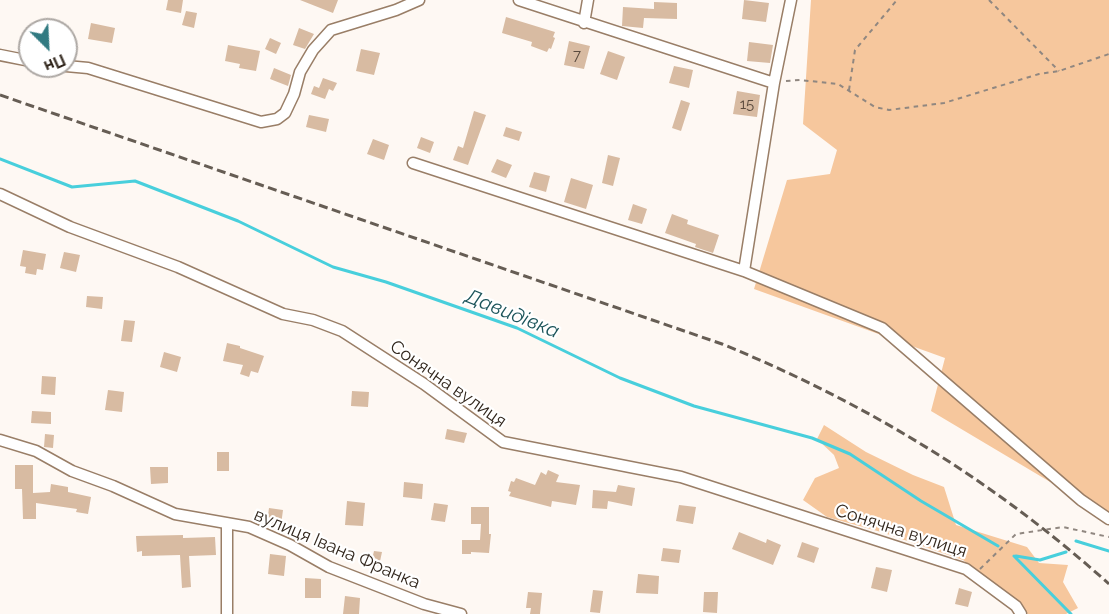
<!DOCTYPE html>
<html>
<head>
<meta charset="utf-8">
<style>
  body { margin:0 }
  #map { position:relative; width:1109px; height:614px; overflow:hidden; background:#fef8f3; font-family:Raleway,sans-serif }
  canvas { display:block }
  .north { position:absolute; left:18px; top:18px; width:60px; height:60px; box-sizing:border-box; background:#fff; border:2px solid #ada8a4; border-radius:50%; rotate:156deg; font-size:16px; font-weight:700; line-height:24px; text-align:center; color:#31261c }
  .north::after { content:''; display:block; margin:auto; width:21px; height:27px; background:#317a81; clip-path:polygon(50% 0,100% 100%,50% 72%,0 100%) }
</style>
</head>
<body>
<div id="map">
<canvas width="1109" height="614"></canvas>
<div class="north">Пн</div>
</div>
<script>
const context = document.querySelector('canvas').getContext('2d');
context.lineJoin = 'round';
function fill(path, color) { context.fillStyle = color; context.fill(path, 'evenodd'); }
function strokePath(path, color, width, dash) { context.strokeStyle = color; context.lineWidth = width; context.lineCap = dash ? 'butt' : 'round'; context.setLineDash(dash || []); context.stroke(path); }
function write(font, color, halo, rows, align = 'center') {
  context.font = font + ' Raleway,sans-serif'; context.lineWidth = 4.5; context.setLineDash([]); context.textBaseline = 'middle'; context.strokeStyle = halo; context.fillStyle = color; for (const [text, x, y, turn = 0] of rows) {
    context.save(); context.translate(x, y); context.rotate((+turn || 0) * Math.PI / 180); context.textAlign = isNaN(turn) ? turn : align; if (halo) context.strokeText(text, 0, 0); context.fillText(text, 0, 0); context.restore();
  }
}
const green = new Path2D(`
  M811,0H1109V517L931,411L945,358L754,289L787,180L830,174L837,150L803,124Z
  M824,425L866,452L913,475L944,487L956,525L1027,547L1039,563L1068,565L1063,582L1078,608L1066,614H1028L963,560L881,532L827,517L803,500L815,478L839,468L834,455L817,439Z`);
const stream = new Path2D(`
  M0,159L72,187L135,181L238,221L333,267L386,282L517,328L620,378L694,406L812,438L850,454L921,501L998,546
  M1076,541L1109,551
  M1014,556L1071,614
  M1016,556L1040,560L1066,552`);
const building = new Path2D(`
  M168,0H183L181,13L166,10Z
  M300,0H338L333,13Z
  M744,0L769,3L766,22L742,19Z
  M654,2L677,3V19L644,18L643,28L622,26L623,7L654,9Z
  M186,11L197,13L194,28L182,25Z
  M506,17L555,32L553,37L555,38L551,49L549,48L547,52L531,46L532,42L502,33Z
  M91,23L115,28L112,43L88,39Z
  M299,28L314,34L305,49L293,45Z
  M270,38L281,43L276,54L265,49Z
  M569,41L590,46L584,69L564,65Z
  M749,42L773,45L770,63L747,61Z
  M228,45L260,51L256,71L239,68L240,64L225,61Z
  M361,49L380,53L374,75L356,71Z
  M608,51L625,57L617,80L600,74Z
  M674,66L693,70L689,88L669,83Z
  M274,68L291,75L288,86L270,79Z
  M323,78L337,83L333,91L329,89L325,99L311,94L314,86L319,88Z
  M737,91L760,95L757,117L733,114Z
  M681,100L690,103L681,131L672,128Z
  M474,111L486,115L468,165L453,160L458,146L463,148Z
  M309,115L329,119L326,132L306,127Z
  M506,127L522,132L519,141L503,136Z
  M421,137L434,142L430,153L417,148Z
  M373,139L389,145L384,160L367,154Z
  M608,155L620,158L613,186L602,183Z
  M497,159L512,165L506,178L491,172Z
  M534,172L550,176L546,192L529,187Z
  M571,178L593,185L586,209L564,202Z
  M633,204L647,209L642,224L628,220Z
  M672,214L688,220L687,224L719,235L713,253L695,247L696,244L665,233Z
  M23,250L46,254L43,270L37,269L36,275L25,273L26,267L20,266Z
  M64,252L80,255L76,272L60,268Z
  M87,296L103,297L102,309L86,307Z
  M124,320L135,321L132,342L121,341Z
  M227,343L240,346V348L264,356L258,373L251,371L249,377L240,374L243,365L223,361Z
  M164,352L181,357L177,372L160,367Z
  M42,376L56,377L55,395L41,394Z
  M108,390L124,392L122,412L105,410Z
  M352,391L369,392L368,407L351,406Z
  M32,411L51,412V424L31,423Z
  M447,429L467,433L464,443L445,439Z
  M45,434L54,435L53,448L44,447Z
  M217,452H229V471H217Z
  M15,465H33V493L50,492L51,484L68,487V492L91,497L88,514L76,512L77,509L36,503V519H23L22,489H15Z
  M150,467H168V483L151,484Z
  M548,470L559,475L556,482L580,485L576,505L552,501L551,507L509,496L511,492L508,491L511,481L514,482L516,478L535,485L541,472L546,475Z
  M404,482L423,484L422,499L403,497Z
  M618,485L635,488L632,506L608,501L607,509L592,508L593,490L616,492Z
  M347,501L365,503L363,526L345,525Z
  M434,503L448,505L445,522L431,520Z
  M679,505L696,507L693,524L676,521Z
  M471,507H489V534H491L489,553L471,552V554H462V540H480L481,524H471Z
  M269,508L283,510L281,525L267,523Z
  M739,532L766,543L767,539L781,545L773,565L732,549Z
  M183,535V538L215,537L216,555L189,556L191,587L182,588L180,555L142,556V551L137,552L136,536Z
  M802,542L819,548L814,563L797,557Z
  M663,548L681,550L679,563L661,561Z
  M374,551L382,552L379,566L371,564Z
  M270,554L286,556L284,576L268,574Z
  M876,567L892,570L887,592L871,588Z
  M638,574L659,576L658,594L636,593Z
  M305,578L321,579V598H305Z
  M959,588L972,592L968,607L955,604Z
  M593,590L603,591L600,613L590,612Z
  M528,592L542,593L540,614H530L531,608H526Z
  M704,592H718L717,613L703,612Z
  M345,596L360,598L359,614H343Z`);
const path = new Path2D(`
  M989,0L1059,71
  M786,81L800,80L838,84L875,107L889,110L944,103L1039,74L1059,71L1109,54
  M849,90L855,50L897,0
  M980,569L1016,534L1063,527L1109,537`);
const minor = new Path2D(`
  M519,0L774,83
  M584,23L588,0
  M0,55L30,61
  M66,66L88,68L261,122L277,119L285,113L294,94L300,72L313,50L331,30L396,10L419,0
  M413,163L744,271L774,83L791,0
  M0,194L70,227L178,267L283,314L313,320L342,331L424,384L503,442L681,477L966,569L1016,606L1021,614
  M744,271L882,328L1081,500L1109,519
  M0,440L36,451L72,471L113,486L175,514L249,527L290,545L329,567L424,604L461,614
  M227,614V524`);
const rail = new Path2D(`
  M0,95L722,344C866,403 993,480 1109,584`);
const numberNames = [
  ["7",577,55],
  ["15",747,104]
];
const streetNames = [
  ["Сонячна вулиця",448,384,35],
  ["Сонячна вулиця",901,531,18],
  ["вулиця Івана Франка",337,549,23]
];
const waterNames = [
  ["Давидівка",512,314,22]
];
fill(green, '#f6c79d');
strokePath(stream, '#48cfdc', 3);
fill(building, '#d8bba2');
strokePath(minor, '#997e67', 13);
strokePath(path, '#908780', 2, [4.5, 4.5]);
strokePath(minor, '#fff', 10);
strokePath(rail, '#665d54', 3, [9, 4.5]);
write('15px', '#5b4b3e', null, numberNames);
write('18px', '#31261c', '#fff', streetNames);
write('italic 20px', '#1c545a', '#fff', waterNames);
</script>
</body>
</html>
